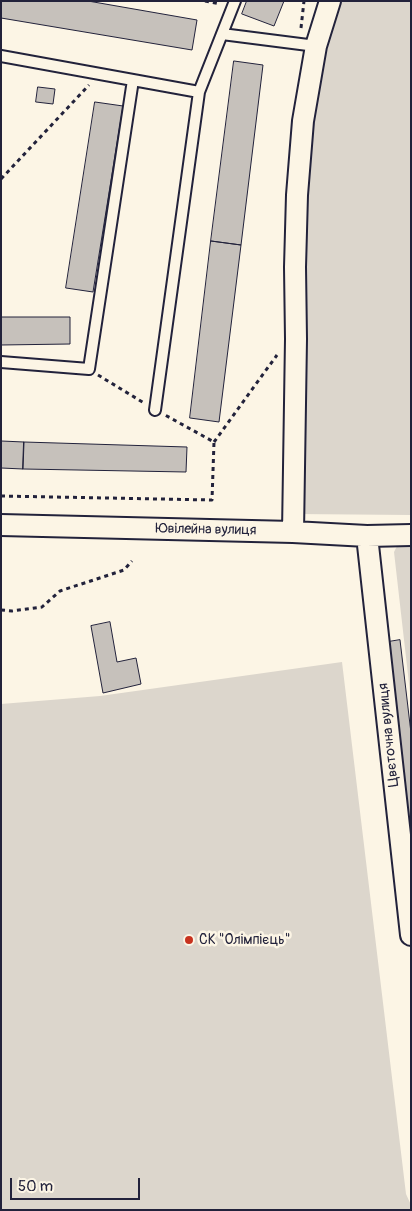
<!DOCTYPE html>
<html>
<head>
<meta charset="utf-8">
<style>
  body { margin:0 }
  #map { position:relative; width:412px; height:1211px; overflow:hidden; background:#fcf5e5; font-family:Pangolin,sans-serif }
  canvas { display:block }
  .frame { position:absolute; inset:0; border:2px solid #22223b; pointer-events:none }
  .scale { position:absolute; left:10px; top:1178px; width:130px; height:22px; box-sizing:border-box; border:2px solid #22223b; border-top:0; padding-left:6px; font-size:15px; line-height:18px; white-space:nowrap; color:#22223b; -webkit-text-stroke:4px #fcf5e5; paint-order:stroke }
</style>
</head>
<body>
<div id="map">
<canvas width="412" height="1211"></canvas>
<div class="frame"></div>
<div class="scale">50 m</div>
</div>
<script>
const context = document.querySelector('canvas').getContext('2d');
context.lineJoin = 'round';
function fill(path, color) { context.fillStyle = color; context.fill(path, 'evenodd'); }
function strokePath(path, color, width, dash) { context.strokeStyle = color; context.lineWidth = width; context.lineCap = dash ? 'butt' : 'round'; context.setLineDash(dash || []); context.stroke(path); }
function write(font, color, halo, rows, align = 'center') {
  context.font = font + ' Pangolin,sans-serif'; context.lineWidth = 5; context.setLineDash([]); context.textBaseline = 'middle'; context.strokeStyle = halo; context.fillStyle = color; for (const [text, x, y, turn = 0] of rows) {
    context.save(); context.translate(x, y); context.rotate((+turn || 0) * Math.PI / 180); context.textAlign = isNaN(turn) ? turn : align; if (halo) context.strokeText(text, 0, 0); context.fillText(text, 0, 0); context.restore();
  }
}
const green = new Path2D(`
  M330,1H411V515L295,514L297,195Z
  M399,542H411V701L394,552Z
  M342,662L406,1194L411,1205V1210H1V704L100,696Z`);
const building = new Path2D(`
  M1,1H88L197,20L192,50L1,18Z
  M247,1H284L274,26L242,14Z
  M234,61L263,65L241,245L211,241Z
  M38,87L55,89L53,104L36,102Z
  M95,102L123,106L93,292L66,288Z
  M211,241L241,245L219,422L190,418Z
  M1,317H70V344L1,345Z
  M1,441L24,442L23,469L1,468Z
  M24,442L187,447L186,472L23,469Z
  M110,622L117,662L136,658L141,684L103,693L91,626Z
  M400,640L411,733V844L388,642Z`);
const path = new Path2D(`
  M205,1L220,4
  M301,28L304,1
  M1,179L89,85
  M98,375L144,403
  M214,442L277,355
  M1,496L212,500L214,442L165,415
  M1,610L12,611L42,607L60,591L124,570L132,561`);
const service = new Path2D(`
  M222,34L316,46
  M1,56L199,92L235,1
  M1,362L89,369L133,80
  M155,410L199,92`);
const minor = new Path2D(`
  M1,525L293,532L367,536L411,535
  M293,532L296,339L295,267L297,195L303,121L316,46L330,1
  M367,536L411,935`);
const markers = [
  [189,940,5,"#c8321e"]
];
const streetNames = [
  ["Ювілейна вулиця",206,530,1],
  ["Цвєточна вулиця",389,735,-96]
];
const poiNames = [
  ["СК \"Олімпієць\"",199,940]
];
fill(green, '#dcd6cc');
fill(building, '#c6c1bb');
strokePath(building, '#22223b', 1);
strokePath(service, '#22223b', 14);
strokePath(minor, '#22223b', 24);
strokePath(path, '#22223b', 3, [4, 4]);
strokePath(service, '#fcf5e5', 10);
strokePath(minor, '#fcf5e5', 20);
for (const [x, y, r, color] of markers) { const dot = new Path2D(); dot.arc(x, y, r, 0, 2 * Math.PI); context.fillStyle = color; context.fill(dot); strokePath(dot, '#fcf5e5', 2); }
write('14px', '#22223b', '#fcf5e5', streetNames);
write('14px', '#22223b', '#fcf5e5', poiNames, 'left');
</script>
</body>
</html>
